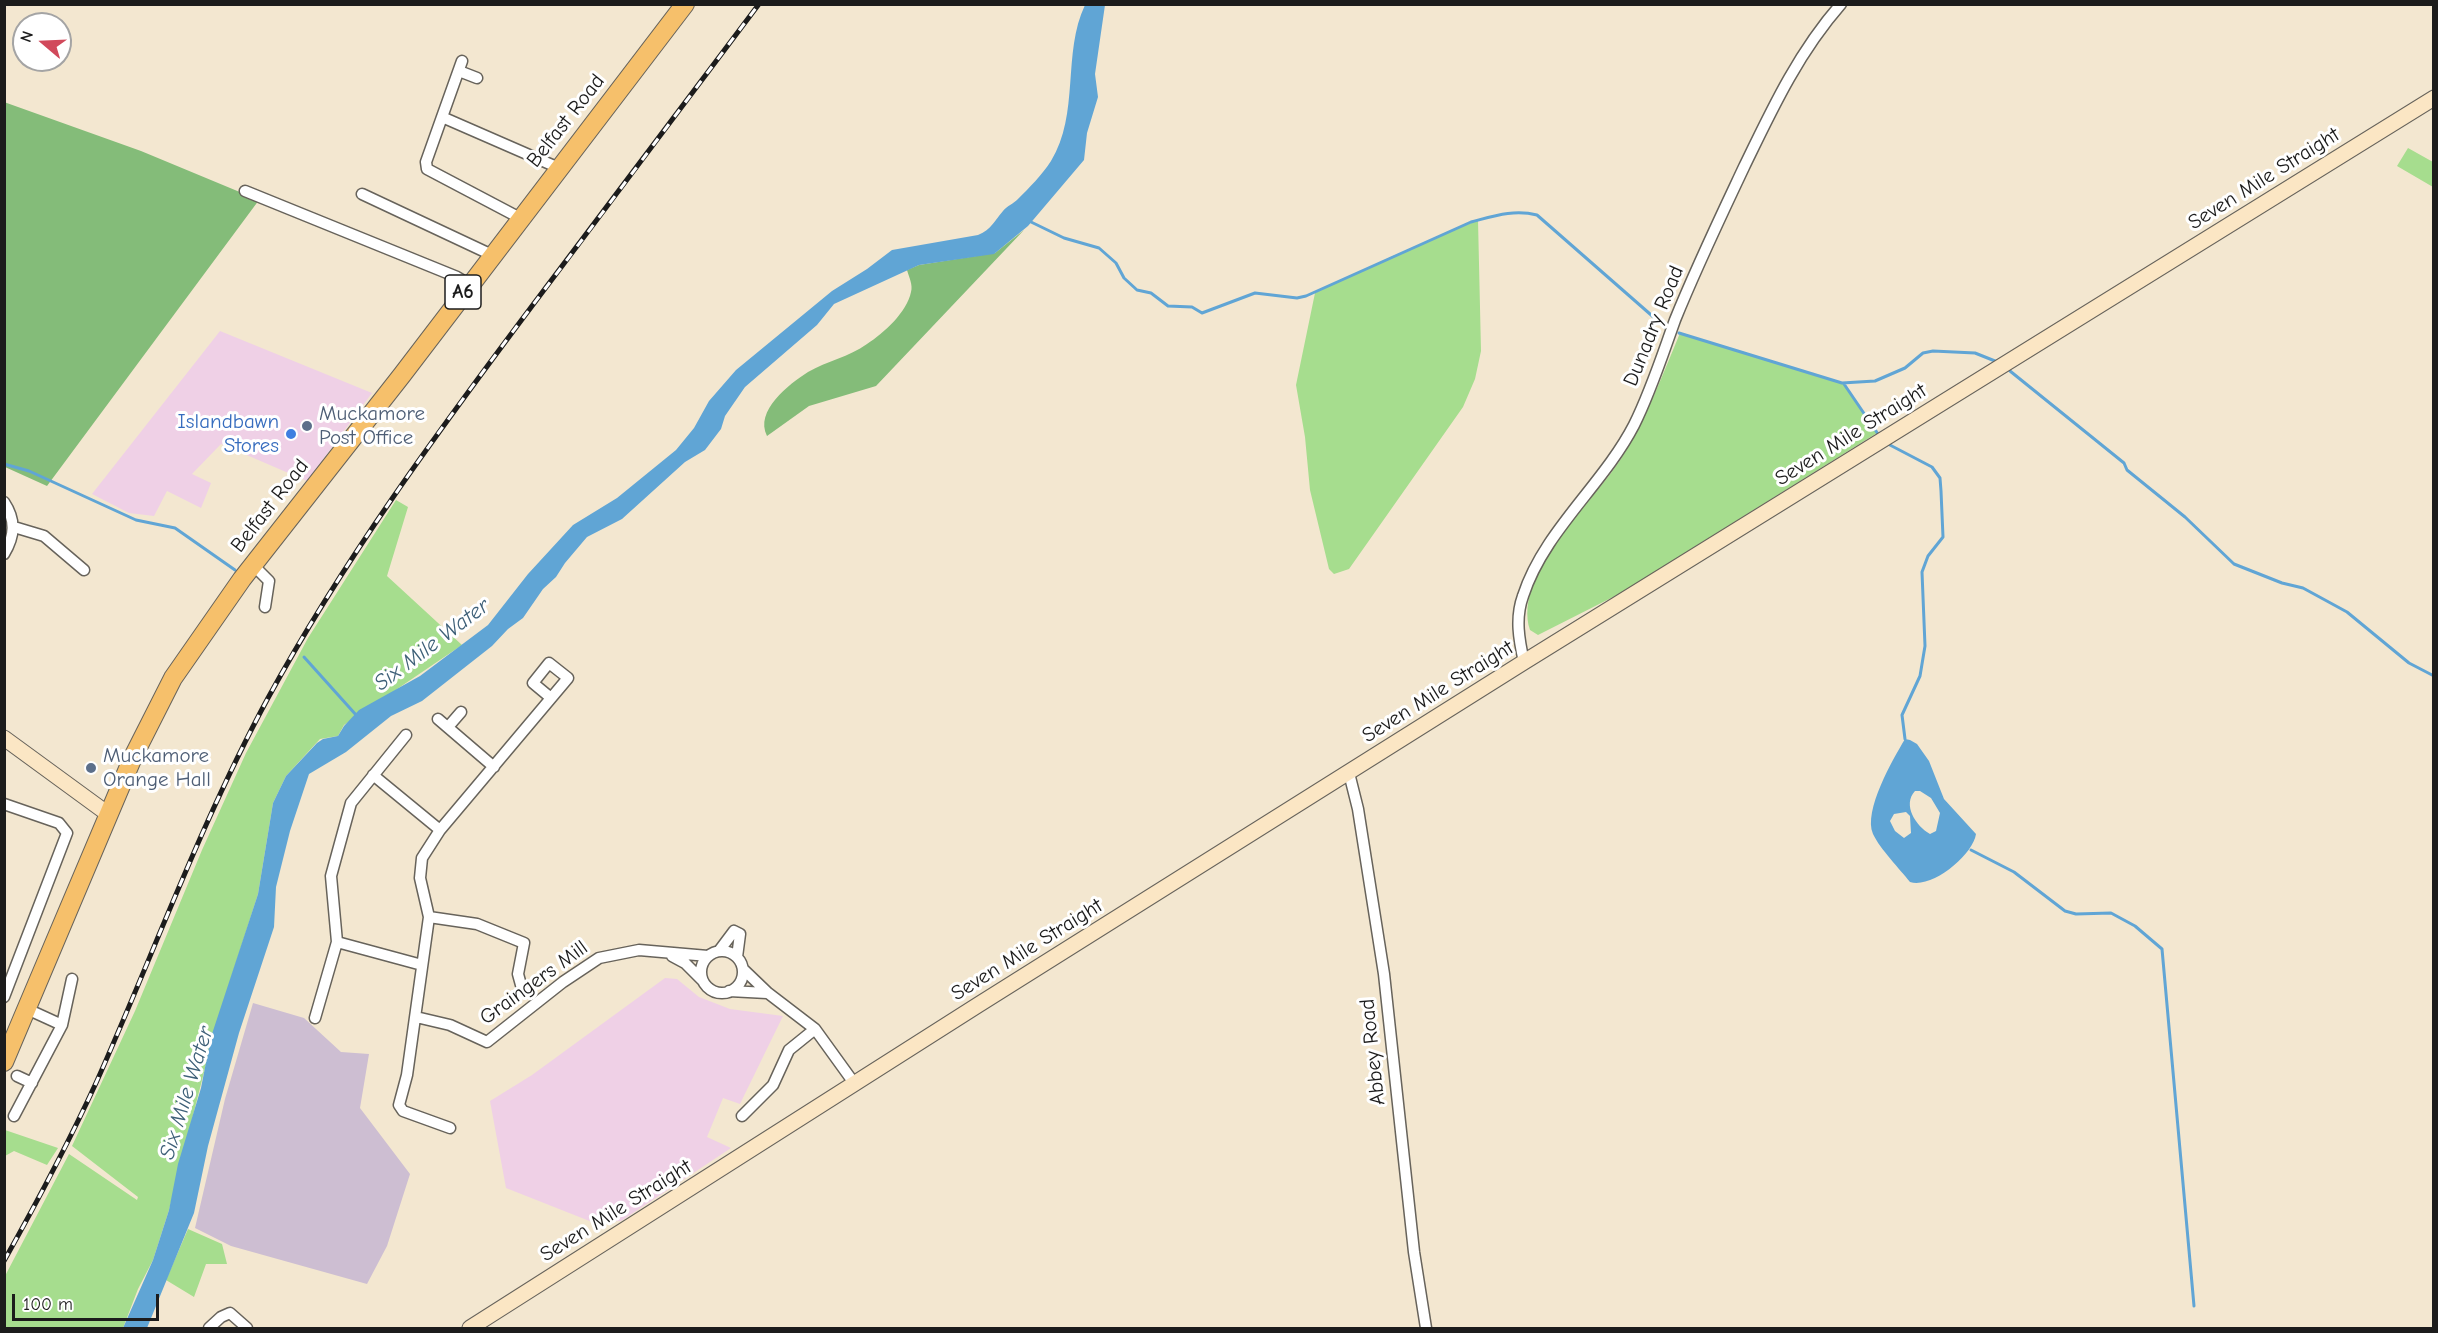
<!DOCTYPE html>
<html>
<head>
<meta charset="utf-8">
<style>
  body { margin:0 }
  #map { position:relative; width:2438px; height:1333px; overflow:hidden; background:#f3e7d0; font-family:"Comic Neue",sans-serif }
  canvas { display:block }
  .frame { position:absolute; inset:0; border:6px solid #1c1c1c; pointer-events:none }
  .north { position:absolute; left:12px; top:12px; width:60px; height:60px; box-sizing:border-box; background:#fff; border:2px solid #a4a4a4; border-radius:50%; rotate:289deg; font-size:16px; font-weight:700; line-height:24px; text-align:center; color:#1c1c1c }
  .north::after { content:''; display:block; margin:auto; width:21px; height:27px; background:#d1495b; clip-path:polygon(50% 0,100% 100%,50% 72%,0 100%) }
  .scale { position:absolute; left:12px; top:1294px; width:147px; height:27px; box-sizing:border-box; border:3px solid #1c1c1c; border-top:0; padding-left:8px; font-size:18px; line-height:21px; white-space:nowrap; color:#1c1c1c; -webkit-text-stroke:4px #fff; paint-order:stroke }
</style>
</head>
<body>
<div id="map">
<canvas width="2438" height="1333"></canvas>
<div class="frame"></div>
<div class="north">N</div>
<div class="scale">100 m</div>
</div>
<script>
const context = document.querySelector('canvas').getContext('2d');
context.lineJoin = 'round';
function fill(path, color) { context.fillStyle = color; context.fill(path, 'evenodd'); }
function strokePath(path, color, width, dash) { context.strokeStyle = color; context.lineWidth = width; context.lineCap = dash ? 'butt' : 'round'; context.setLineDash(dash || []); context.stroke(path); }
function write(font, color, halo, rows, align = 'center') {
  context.font = font + ' "Comic Neue",sans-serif'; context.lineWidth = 6; context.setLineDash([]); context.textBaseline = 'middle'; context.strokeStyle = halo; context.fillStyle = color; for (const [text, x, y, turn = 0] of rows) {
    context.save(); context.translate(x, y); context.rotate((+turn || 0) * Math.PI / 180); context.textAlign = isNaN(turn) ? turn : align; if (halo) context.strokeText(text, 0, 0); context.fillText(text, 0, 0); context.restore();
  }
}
const built = new Path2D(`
  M220,331L372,393L307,481L221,444L192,474L211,483L201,508L167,491L154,516L129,513L92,494Z
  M665,978L677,979L699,997L730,1009L783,1016L740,1104L723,1098L707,1137L731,1148L621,1221L592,1222L506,1188L490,1101L532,1075Z`);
const industrial = new Path2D(`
  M253,1003L304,1018L341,1052L369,1054L360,1108L410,1174L387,1246L367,1284L231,1246L195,1228L225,1099Z`);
const green = new Path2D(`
  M2408,148L2433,162V187L2397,166Z
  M1478,220L1481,351L1475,379L1463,407L1349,569L1334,574L1329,569L1310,490L1305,437L1296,385L1315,293L1393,256Z
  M1680,333L1844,383L1877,433L1619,594L1538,635L1530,630C1512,572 1596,501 1624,454C1647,416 1663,374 1680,333Z
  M396,500L408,507L387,576L462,645L344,725L338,736L320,739L286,776L273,803L258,894L216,1025L169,1210L153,1260L138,1289L123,1328H5V1276L69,1154L137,1200L138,1197L72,1146L135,1011L202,850L246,753L308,638Z
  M5,1130L58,1148L47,1165L14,1151L5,1156Z
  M188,1229L222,1244L227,1264H206L194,1297L166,1280Z`);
const forest = new Path2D(`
  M4,102L141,151L259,200L47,486L5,467Z
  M1024,230L876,386L809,406L767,436C754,411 789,384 808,372C827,361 849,357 867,344C884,333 907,312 911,292C913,285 909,277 907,270L919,265L995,253Z`);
const water = new Path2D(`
  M1085,5H1105L1095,74L1098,97L1087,133L1084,160L1028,226L994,254L919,265L834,304L817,325L745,387L725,416L721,429L705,450L685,462L622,519L587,537L565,563L556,577L543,589L523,618L508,629L492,646L422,701L391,716L346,752L309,774L290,831L276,887L274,927L239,1033L208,1146L194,1213L147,1328H123L153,1260L169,1210L178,1164L201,1088L211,1037L258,894L273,803L286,776L317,743L323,739L338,736L344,726L359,710L420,676L488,625L528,574L573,525L617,498L676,450L694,428L709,401L736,370L832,291L867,269L892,250L978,235C992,229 994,221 1003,211C1007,206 1013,204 1018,199C1029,188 1042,175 1051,161C1080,114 1062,53 1085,5Z
  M1905,739L1910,740L1917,744L1929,761L1944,799L1976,834C1973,855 1932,889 1910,882C1900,869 1880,849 1873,834C1863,811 1893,759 1905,739ZM1915,791H1920L1931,798L1940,813L1936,831L1930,834C1916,826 1902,805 1915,791ZM1906,812L1910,816L1911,833L1904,838L1895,831L1890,821L1894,814Z`);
const stream = new Path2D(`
  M1029,221L1064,238L1099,248L1116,263L1124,278L1137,290L1151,293L1168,306L1192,307L1202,313L1255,293L1297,298L1306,296L1471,222C1494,216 1514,209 1537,215L1666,328
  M1679,333L1842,383L1875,381L1905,368L1923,353L1933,351L1975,353L1995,361
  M2010,371L2124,463L2127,470L2185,517L2234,564L2282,583L2303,588L2347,612L2409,663L2434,676
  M1844,384L1878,434
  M1888,444L1932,467L1940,478L1941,491L1943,537L1928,556L1922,572L1925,646L1920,676L1902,715L1905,739
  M4,464L29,471L136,520L175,528L235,570
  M304,657L357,716
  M1971,850L2014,872L2065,911L2076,914L2111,913L2135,926L2162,949L2194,1306`);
const street = new Path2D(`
  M462,61L442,117L559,168
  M459,71L477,78
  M442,117L426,162L427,169L520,218
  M245,191L457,277L469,284
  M362,194L492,255
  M4,502C16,520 15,536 4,554
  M14,527L44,536L84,570
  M253,565L269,581L265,607
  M1524,662C1519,640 1515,618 1523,596C1544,531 1603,485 1634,425C1651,391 1662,356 1675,320C1696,268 1720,218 1744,167C1772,109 1798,53 1841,4
  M438,719L494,767
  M448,727L461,712
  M1349,773L1358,809L1384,974L1414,1252L1426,1328
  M373,775L440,830
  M4,804L59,823L67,833L4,997
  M429,917L477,924L524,943L518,974L521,985
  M337,942L422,965
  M719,951L734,931L740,934L737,957
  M701 972a21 21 0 1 1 42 0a21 21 0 1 1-42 0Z
  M672,956L685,963L703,981
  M743,969L768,993L815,1029L854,1083
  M729,991L767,993
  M27,1009L62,1025
  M416,1017L450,1025L487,1042L563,982L599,958L639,950L708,956
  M315,1018L337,942L331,876L351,803L406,735
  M17,1076L32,1083
  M14,1116L62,1025L72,979
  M742,1116L773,1085L789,1050L815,1029
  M450,1128L403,1111L399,1105L407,1075L429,917L420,878L422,858L440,830L568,678L549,663L533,683L551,698
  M209,1328L221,1317L230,1313L247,1328`);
const secondary = new Path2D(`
  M4,738L108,814
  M470,1328L978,1005L1524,662L2434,98`);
const primary = new Path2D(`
  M4,1062L133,757L173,678L242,579L402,375L685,4`);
const rail = new Path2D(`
  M4,1261C37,1202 68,1144 96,1083C153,955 201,822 268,698C344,559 437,433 532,306C608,206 683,105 759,4`);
const markers = [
  [307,426,6,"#5c6f8a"],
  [291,434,6,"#3f7fe0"],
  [91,768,6,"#5c6f8a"]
];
const shields = [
  [463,292,36]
];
const shieldNames = [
  ["A6",463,292]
];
const streetNames = [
  ["Belfast Road",566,121,-52],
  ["Seven Mile Straight",2264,179,-32],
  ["Dunadry Road",1654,326,-68],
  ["Seven Mile Straight",1851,435,-32],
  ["Belfast Road",270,506,-52],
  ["Seven Mile Straight",1438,692,-32],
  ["Seven Mile Straight",1027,950,-32],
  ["Graingers Mill",534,983,-36],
  ["Abbey Road",1373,1052,-96],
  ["Seven Mile Straight",616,1211,-32]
];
const serviceNames = [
  ["Muckamore",319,414],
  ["Post Office",319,438],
  ["Muckamore",103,756],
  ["Orange Hall",103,780]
];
const shopNames = [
  ["Islandbawn",279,422],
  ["Stores",279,446]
];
const waterNames = [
  ["Six Mile Water",432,645,-37],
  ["Six Mile Water",187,1093,-73]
];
fill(built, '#efd0e6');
fill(industrial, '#cdbed2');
fill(green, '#a6dd8e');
fill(forest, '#84bc79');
fill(water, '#60a5d5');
strokePath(stream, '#60a5d5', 3);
strokePath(street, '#67635b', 13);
strokePath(secondary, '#67635b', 17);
strokePath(primary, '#67635b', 20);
strokePath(street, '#fff', 10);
strokePath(secondary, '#fbe6c4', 15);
strokePath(primary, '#f6c06b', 18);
strokePath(rail, '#1c1c1c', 5);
strokePath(rail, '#fff', 3, [9]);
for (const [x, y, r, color] of markers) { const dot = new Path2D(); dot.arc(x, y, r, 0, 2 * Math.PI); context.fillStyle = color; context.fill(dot); strokePath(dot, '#fff', 2); }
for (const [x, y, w] of shields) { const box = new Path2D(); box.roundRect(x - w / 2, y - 17, w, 34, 4.5); context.fillStyle = '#fff'; context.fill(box); strokePath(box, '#1c1c1c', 1.5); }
write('bold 20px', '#1c1c1c', null, shieldNames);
write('21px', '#1c1c1c', '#fff', streetNames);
write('21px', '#4e5e75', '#fff', serviceNames, 'left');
write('21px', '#366cbe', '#fff', shopNames, 'right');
write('italic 22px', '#3e6078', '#fff', waterNames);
</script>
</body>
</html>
